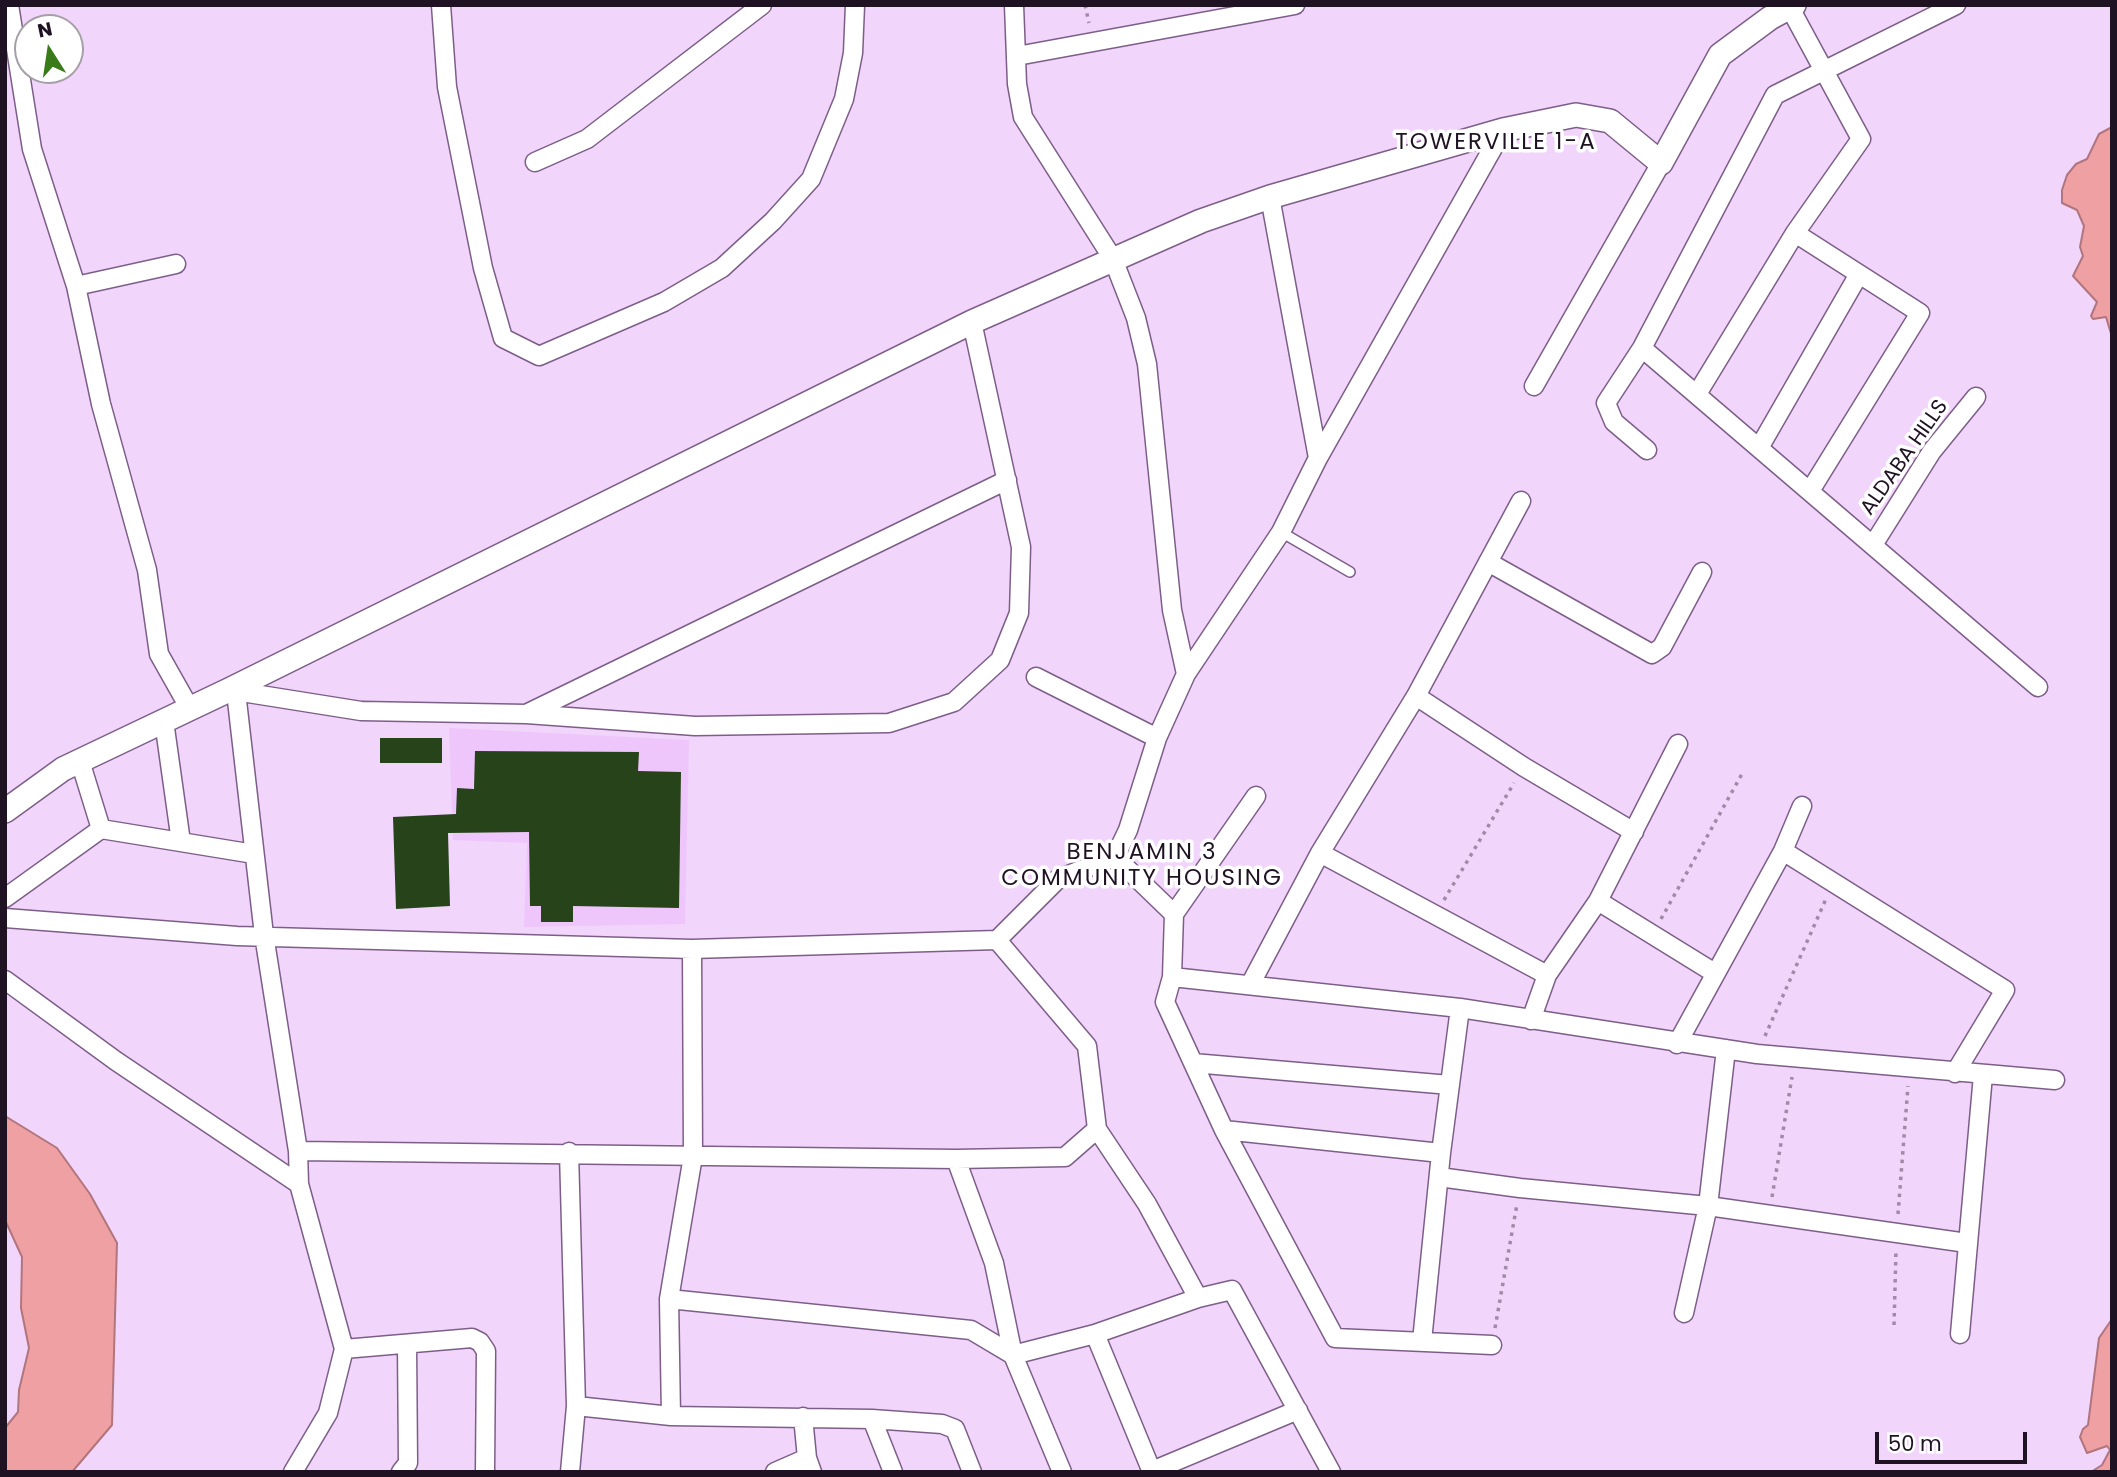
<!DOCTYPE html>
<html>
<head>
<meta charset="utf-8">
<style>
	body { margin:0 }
	#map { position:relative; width:2117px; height:1477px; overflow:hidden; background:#f2d5fb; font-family:Poppins,sans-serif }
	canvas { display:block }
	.frame { position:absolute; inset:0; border:7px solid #1f1223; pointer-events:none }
	.north { position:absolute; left:14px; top:14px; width:70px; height:70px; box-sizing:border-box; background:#fff; border:2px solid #a5a0a7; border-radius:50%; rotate:348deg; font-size:19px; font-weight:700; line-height:28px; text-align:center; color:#1f1223 }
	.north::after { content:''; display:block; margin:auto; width:24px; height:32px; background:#3a7b19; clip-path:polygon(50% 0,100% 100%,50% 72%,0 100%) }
	.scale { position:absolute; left:1875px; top:1432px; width:152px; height:32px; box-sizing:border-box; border:4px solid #1f1223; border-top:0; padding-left:9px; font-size:21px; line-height:24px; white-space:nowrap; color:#1f1223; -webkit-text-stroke:5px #fff; paint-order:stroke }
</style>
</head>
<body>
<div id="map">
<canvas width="2117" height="1477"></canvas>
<div class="frame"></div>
<div class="north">N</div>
<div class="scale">50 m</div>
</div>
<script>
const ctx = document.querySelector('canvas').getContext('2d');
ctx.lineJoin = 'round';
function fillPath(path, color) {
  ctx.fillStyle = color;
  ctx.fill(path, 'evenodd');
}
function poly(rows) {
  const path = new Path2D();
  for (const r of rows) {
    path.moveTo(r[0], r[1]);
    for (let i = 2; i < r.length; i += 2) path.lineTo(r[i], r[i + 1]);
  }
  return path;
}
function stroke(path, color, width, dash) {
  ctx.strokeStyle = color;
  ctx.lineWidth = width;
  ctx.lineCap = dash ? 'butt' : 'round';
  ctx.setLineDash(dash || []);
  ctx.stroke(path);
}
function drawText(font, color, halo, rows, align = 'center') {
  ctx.font = font + ' Poppins,sans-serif';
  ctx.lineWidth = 7;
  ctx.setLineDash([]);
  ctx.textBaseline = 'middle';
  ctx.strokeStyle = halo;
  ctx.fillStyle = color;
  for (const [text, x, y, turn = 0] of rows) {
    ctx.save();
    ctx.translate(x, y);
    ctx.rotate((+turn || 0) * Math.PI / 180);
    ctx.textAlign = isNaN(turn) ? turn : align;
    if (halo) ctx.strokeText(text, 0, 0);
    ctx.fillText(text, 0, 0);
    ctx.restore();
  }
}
const built = poly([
	[449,728,689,740,685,924,524,927,527,843,453,840]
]);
const water = poly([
	[2112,127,2112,337,2106,317,2093,319,2091,316,2097,302,2073,276,2083,256,2080,247,2084,226,2077,210,2062,203,2062,190,2067,175,2076,164,2087,159,2099,134,2112,127],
	[5,1116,57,1148,90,1194,117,1243,112,1425,72,1472,5,1472,5,1428,18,1412,19,1390,29,1348,21,1308,22,1257,5,1220,5,1116],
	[2112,1319,2112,1472,2091,1472,2102,1465,2110,1450,2107,1446,2087,1453,2080,1437,2083,1429,2088,1425,2099,1338,2112,1319]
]);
const building = poly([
	[380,738,442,738,442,763,380,763],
	[475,751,639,752,638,771,681,772,679,908,573,906,573,922,541,922,541,906,530,906,529,832,448,833,450,906,396,909,393,817,456,814,457,788,474,789]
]);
const path = poly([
	[1085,5,1089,23],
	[1444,900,1514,783],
	[1661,919,1742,774],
	[1765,1036,1826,899],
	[1772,1197,1792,1077],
	[1898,1214,1908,1086],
	[1894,1325,1896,1250],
	[1495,1328,1517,1204]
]);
const service = poly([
	[1281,532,1350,572]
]);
const minor = poly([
	[9,5,32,149,76,286,101,404,147,570,159,654,190,709],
	[441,5,447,87,483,268,503,338,539,356,664,302,722,268,773,221,811,179,844,99,853,53,855,5],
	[1014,5,1017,84,1023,117,1113,259,1136,318,1147,364,1172,610,1186,674],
	[1017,56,1295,5],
	[535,162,587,139,762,5],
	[1270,197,1318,458],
	[1795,233,1920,313,1810,491],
	[76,286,176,264],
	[1642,348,2038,687],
	[1534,386,1661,163],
	[1697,394,1795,233,1861,139,1790,8],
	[1759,448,1859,274],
	[1647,450,1614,422,1606,403,1642,348,1775,95,1956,5],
	[1873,545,1932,451,1976,397],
	[1488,562,1652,654,1662,647,1702,572],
	[1036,677,1157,738],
	[229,690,361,711,526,714,695,726,889,723,954,702,1000,660,1019,613,1021,547,972,322],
	[236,692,264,935,298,1151,299,1184,344,1349,328,1413,293,1472],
	[1416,696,1524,767,1634,832],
	[526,714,1007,480],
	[164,721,181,842],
	[80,761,101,829],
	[1783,851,2005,990,1955,1073],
	[1320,853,1547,975],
	[1115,857,1174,914,1256,796],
	[5,898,101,829,254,854],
	[1598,901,1713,972],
	[1174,914,1172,977,1460,1008,1757,1054,2055,1080],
	[5,918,237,936,692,949,997,940,1058,879,1115,857,1128,830,1157,738,1186,674,1281,532,1318,458,1503,130],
	[1172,977,1165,1002,1224,1130,1335,1338,1492,1345],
	[5,980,116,1061,299,1184],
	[1250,985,1320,853,1416,696,1521,501],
	[1531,1020,1547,975,1598,901,1678,744],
	[1677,1044,1783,851,1802,806],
	[1193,1063,1450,1085],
	[1097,1129,1147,1204,1198,1298],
	[1224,1130,1441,1153],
	[298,1151,956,1159,1065,1157,1097,1129,1087,1046,997,940],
	[569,1152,576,1406,570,1472],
	[956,1159,994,1263,1013,1355,1062,1472],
	[1439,1177,1520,1188,1708,1206,1967,1243],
	[669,1299,971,1330,1013,1355,1095,1334,1198,1298,1232,1290,1331,1472],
	[1684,1313,1708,1206,1726,1049],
	[1095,1334,1152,1472],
	[1960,1334,1983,1075],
	[1422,1341,1441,1153,1460,1008],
	[344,1349,472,1338,480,1342,486,1351,485,1472],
	[576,1406,671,1416,872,1419,942,1424,955,1429,972,1472],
	[671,1416,669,1299,693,1156,692,949],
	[803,1417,807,1458,812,1472],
	[872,1419,893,1472],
	[1152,1471,1298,1410],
	[401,1472,408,1463,407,1344],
	[775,1472,807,1458]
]);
const tertiary = poly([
	[5,811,63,769,229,690,972,322,1201,221,1270,197,1503,130,1576,115,1610,121,1661,163,1720,55,1770,18,1794,5]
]);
const streetNames = [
	["ALDABA HILLS",1905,458,-55]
];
const neighbourhoodNames = [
	["TOWERVILLE 1-A",1496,143],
	["BENJAMIN 3",1142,853],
	["COMMUNITY HOUSING",1142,879]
];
fillPath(built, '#eec6fc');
fillPath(water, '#efa0a3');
stroke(water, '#b1757d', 2);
fillPath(building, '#26431a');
stroke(service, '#7d5e88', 12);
stroke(minor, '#7d5e88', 21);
stroke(tertiary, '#7d5e88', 26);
stroke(path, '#a18aa8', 3.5, [3.5, 5]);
stroke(service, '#fff', 9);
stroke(minor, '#fff', 18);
stroke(tertiary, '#fff', 23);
drawText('21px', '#1f1223', '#fff', streetNames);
ctx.letterSpacing = '2px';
drawText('23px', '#1f1223', '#fff', neighbourhoodNames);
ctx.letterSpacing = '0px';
</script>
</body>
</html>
